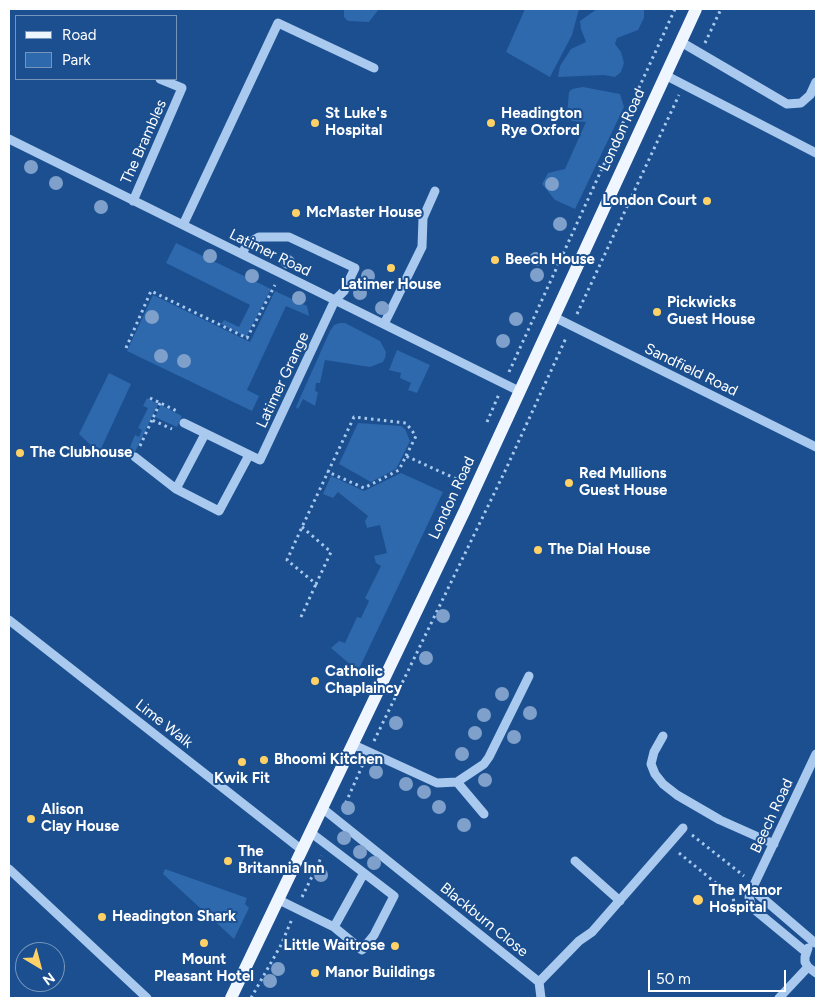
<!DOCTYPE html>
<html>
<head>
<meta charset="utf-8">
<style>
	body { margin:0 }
	#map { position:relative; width:825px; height:1007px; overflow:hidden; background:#1b4f8f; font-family:Figtree,sans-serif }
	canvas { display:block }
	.frame { position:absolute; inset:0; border:10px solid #fff; pointer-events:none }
	.legend { position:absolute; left:15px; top:15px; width:162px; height:65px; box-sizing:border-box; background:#1b4f8f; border:1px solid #7695bc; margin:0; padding:6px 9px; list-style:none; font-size:15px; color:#fff }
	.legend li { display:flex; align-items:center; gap:10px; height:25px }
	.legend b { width:25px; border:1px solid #7695bc }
	.north { position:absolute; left:15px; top:942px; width:50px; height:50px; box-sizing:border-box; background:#1b4f8f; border:1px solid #7695bc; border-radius:50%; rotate:143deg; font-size:14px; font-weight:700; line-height:20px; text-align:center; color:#fff }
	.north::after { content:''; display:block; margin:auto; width:18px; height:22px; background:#ffd166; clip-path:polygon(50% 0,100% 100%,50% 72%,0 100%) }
	.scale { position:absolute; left:648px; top:970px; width:138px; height:22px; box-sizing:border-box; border:2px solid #fff; border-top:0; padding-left:6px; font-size:15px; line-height:18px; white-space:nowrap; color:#fff; -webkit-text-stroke:4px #1b4f8f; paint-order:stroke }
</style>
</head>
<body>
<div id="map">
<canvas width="825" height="1007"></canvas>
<div class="frame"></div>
<ul class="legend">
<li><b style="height:6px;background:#f0f6ff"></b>Road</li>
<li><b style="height:14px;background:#2e69ad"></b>Park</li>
</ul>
<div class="north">N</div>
<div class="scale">50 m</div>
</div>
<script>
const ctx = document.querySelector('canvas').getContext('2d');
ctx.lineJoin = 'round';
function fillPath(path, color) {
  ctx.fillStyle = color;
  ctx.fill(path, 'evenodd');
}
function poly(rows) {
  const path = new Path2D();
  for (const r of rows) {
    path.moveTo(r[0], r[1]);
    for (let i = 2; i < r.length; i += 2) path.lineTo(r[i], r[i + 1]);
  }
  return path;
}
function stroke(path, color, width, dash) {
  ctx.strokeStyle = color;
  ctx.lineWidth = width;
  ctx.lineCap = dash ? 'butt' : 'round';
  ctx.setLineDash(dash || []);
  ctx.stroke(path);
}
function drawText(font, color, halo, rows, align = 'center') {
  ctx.font = font + ' Figtree,sans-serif';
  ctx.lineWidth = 4;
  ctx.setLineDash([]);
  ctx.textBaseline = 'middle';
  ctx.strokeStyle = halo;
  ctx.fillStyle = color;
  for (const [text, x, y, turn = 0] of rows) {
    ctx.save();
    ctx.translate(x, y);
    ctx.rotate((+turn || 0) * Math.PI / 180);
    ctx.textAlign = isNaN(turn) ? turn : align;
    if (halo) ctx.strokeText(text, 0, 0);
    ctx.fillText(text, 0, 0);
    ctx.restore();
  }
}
const green = poly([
	[344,9,379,9,369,22,348,21,344,17],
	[525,9,579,9,572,35,550,77,506,52],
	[597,9,644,9,644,18,638,30,617,38,615,44,621,52,624,63,621,72,615,77,604,75,558,77,560,66,571,49,586,42,581,29,580,21],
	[583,87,620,94,624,107,575,209,555,200,542,184,548,173,565,169,586,122,572,121,567,115,569,92,572,89],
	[176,243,271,289,246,337,221,324,224,320,239,327,250,305,166,263],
	[275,291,307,306,309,316,286,306,247,390,259,396,252,411,127,351,153,295,250,342],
	[340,323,345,323,380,341,386,352,385,358,383,362,370,367,325,360,320,383,316,383,315,391,318,392,315,406,303,399,298,409,296,407,330,331,334,325],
	[397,350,430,365,417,393,408,390,411,383,400,378,401,373,389,370],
	[109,373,131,384,99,453,79,434],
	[147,398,158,404,134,454,128,452,135,435,139,437,142,430,138,428,148,408,143,406],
	[161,405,182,416,177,427,155,417],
	[358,423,401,426,405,429,410,441,396,469,371,482,339,464],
	[401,473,443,492,358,671,331,648,339,641,345,643,357,617,361,618,369,601,365,598,381,566,376,563,374,556,387,553,380,525,367,528,365,521,368,516,338,492,333,498,323,494,331,476,364,491],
	[165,869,247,898,245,904,249,908,234,939,163,874]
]);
const path = poly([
	[705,43,721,9],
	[577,314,679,95],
	[126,348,151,291,247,338,275,285],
	[509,372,675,9],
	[150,398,179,412],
	[160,403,152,420,172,429],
	[487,422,499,394],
	[140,446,152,420],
	[406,456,416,436,406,423,354,417,328,472,364,488,399,470,406,456,463,482],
	[462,477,469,460],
	[302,527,331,552,316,584,287,560,302,527,328,472],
	[301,617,316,584],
	[374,741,506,469,566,338],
	[343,809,364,762],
	[692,835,744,876],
	[679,853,733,897,734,903,737,906],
	[302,897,322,856],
	[251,998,281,945,292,919]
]);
const minor = poly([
	[681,42,787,104,801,103,810,95,816,82],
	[665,75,816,153],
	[9,139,519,391],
	[133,201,182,88,160,79],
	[183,225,278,23,374,68],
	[554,317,816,447],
	[384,324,422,247,423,218,435,191],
	[184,423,260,460,335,300,344,291,355,268,289,237,259,237,247,244,242,254],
	[205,434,176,489,219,511,249,455],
	[135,457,176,489],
	[9,620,302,850],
	[663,736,654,752,651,764,655,774,663,784,677,795,720,820,774,844],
	[354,745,437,783,457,782],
	[322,808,539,982],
	[484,814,457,782,484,764,489,757,529,676],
	[575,861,620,901],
	[9,869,147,998],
	[752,889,816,754],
	[279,900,334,927,364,873,310,832],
	[334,927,362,950,374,935,394,896,364,873],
	[808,948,805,957,805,962,808,967,816,973],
	[806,952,755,910,751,904,749,897,752,889,815,943],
	[539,982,579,941,592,932,683,828],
	[539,982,541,998],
	[779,998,808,967]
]);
const major = poly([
	[231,998,465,510,696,9]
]);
const trees = [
	[31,167],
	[56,183],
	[552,184],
	[101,207],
	[560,224],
	[210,256],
	[536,259],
	[288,262],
	[537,275],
	[252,276],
	[368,276],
	[360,293],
	[299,298],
	[382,308],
	[152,317],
	[516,319],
	[503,341],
	[161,356],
	[184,361],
	[443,616],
	[426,658],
	[502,694],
	[530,713],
	[484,715],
	[396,723],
	[475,733],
	[514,737],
	[462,754],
	[376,772],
	[485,780],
	[406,784],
	[424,792],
	[439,807],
	[348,808],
	[464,825],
	[344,838],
	[360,852],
	[374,863],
	[321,875],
	[278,969],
	[270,981]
];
const markers = [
	[315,123,5,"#ffd166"],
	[491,123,5,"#ffd166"],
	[707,201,5,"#ffd166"],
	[296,213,5,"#ffd166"],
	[495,260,5,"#ffd166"],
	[391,268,5,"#ffd166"],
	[657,312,5,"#ffd166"],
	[20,453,5,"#ffd166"],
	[569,483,5,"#ffd166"],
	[538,550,5,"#ffd166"],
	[315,681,5,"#ffd166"],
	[264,760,5,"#ffd166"],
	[242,762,5,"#ffd166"],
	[31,819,5,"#ffd166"],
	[228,861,5,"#ffd166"],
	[698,900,6,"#ffd166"],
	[102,917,5,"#ffd166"],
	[204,943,5,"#ffd166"],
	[395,946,5,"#ffd166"],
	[315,973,5,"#ffd166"]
];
const poiNames = [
	["St Luke's",325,114],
	["Hospital",325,131],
	["Headington",501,114],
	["Rye Oxford",501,131],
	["London Court",697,201,"right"],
	["McMaster House",306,213],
	["Beech House",505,260],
	["Latimer House",391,285,"center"],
	["Pickwicks",667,303],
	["Guest House",667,320],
	["The Clubhouse",30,453],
	["Red Mullions",579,474],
	["Guest House",579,491],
	["The Dial House",548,550],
	["Catholic",325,672],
	["Chaplaincy",325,689],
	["Bhoomi Kitchen",274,760],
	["Kwik Fit",242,779,"center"],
	["Alison",41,810],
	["Clay House",41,827],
	["The",238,852],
	["Britannia Inn",238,869],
	["The Manor",709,891],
	["Hospital",709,908],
	["Headington Shark",112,917],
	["Little Waitrose",385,946,"right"],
	["Mount",204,960,"center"],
	["Pleasant Hotel",204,977,"center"],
	["Manor Buildings",325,973]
];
const streetNames = [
	["London Road",622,130,-65],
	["The Brambles",144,142,-66],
	["Latimer Road",270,253,26],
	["Sandfield Road",691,370,26],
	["Latimer Grange",283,380,-65],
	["London Road",452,498,-65],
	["Lime Walk",164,724,38],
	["Beech Road",772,816,-65],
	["Blackburn Close",484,920,39]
];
fillPath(green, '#2e69ad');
stroke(path, '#a9c9ee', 3, [2.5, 4]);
stroke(minor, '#a9c9ee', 9);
stroke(major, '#f0f6ff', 12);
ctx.fillStyle = '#7ea0ca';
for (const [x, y] of trees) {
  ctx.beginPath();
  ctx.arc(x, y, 7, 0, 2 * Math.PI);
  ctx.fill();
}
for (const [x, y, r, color] of markers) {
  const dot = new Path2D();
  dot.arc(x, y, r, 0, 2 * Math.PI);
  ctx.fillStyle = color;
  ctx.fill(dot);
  stroke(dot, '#1b4f8f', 2);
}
drawText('bold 15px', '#fff', '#1b4f8f', poiNames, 'left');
drawText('15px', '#fff', '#1b4f8f', streetNames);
</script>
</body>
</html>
